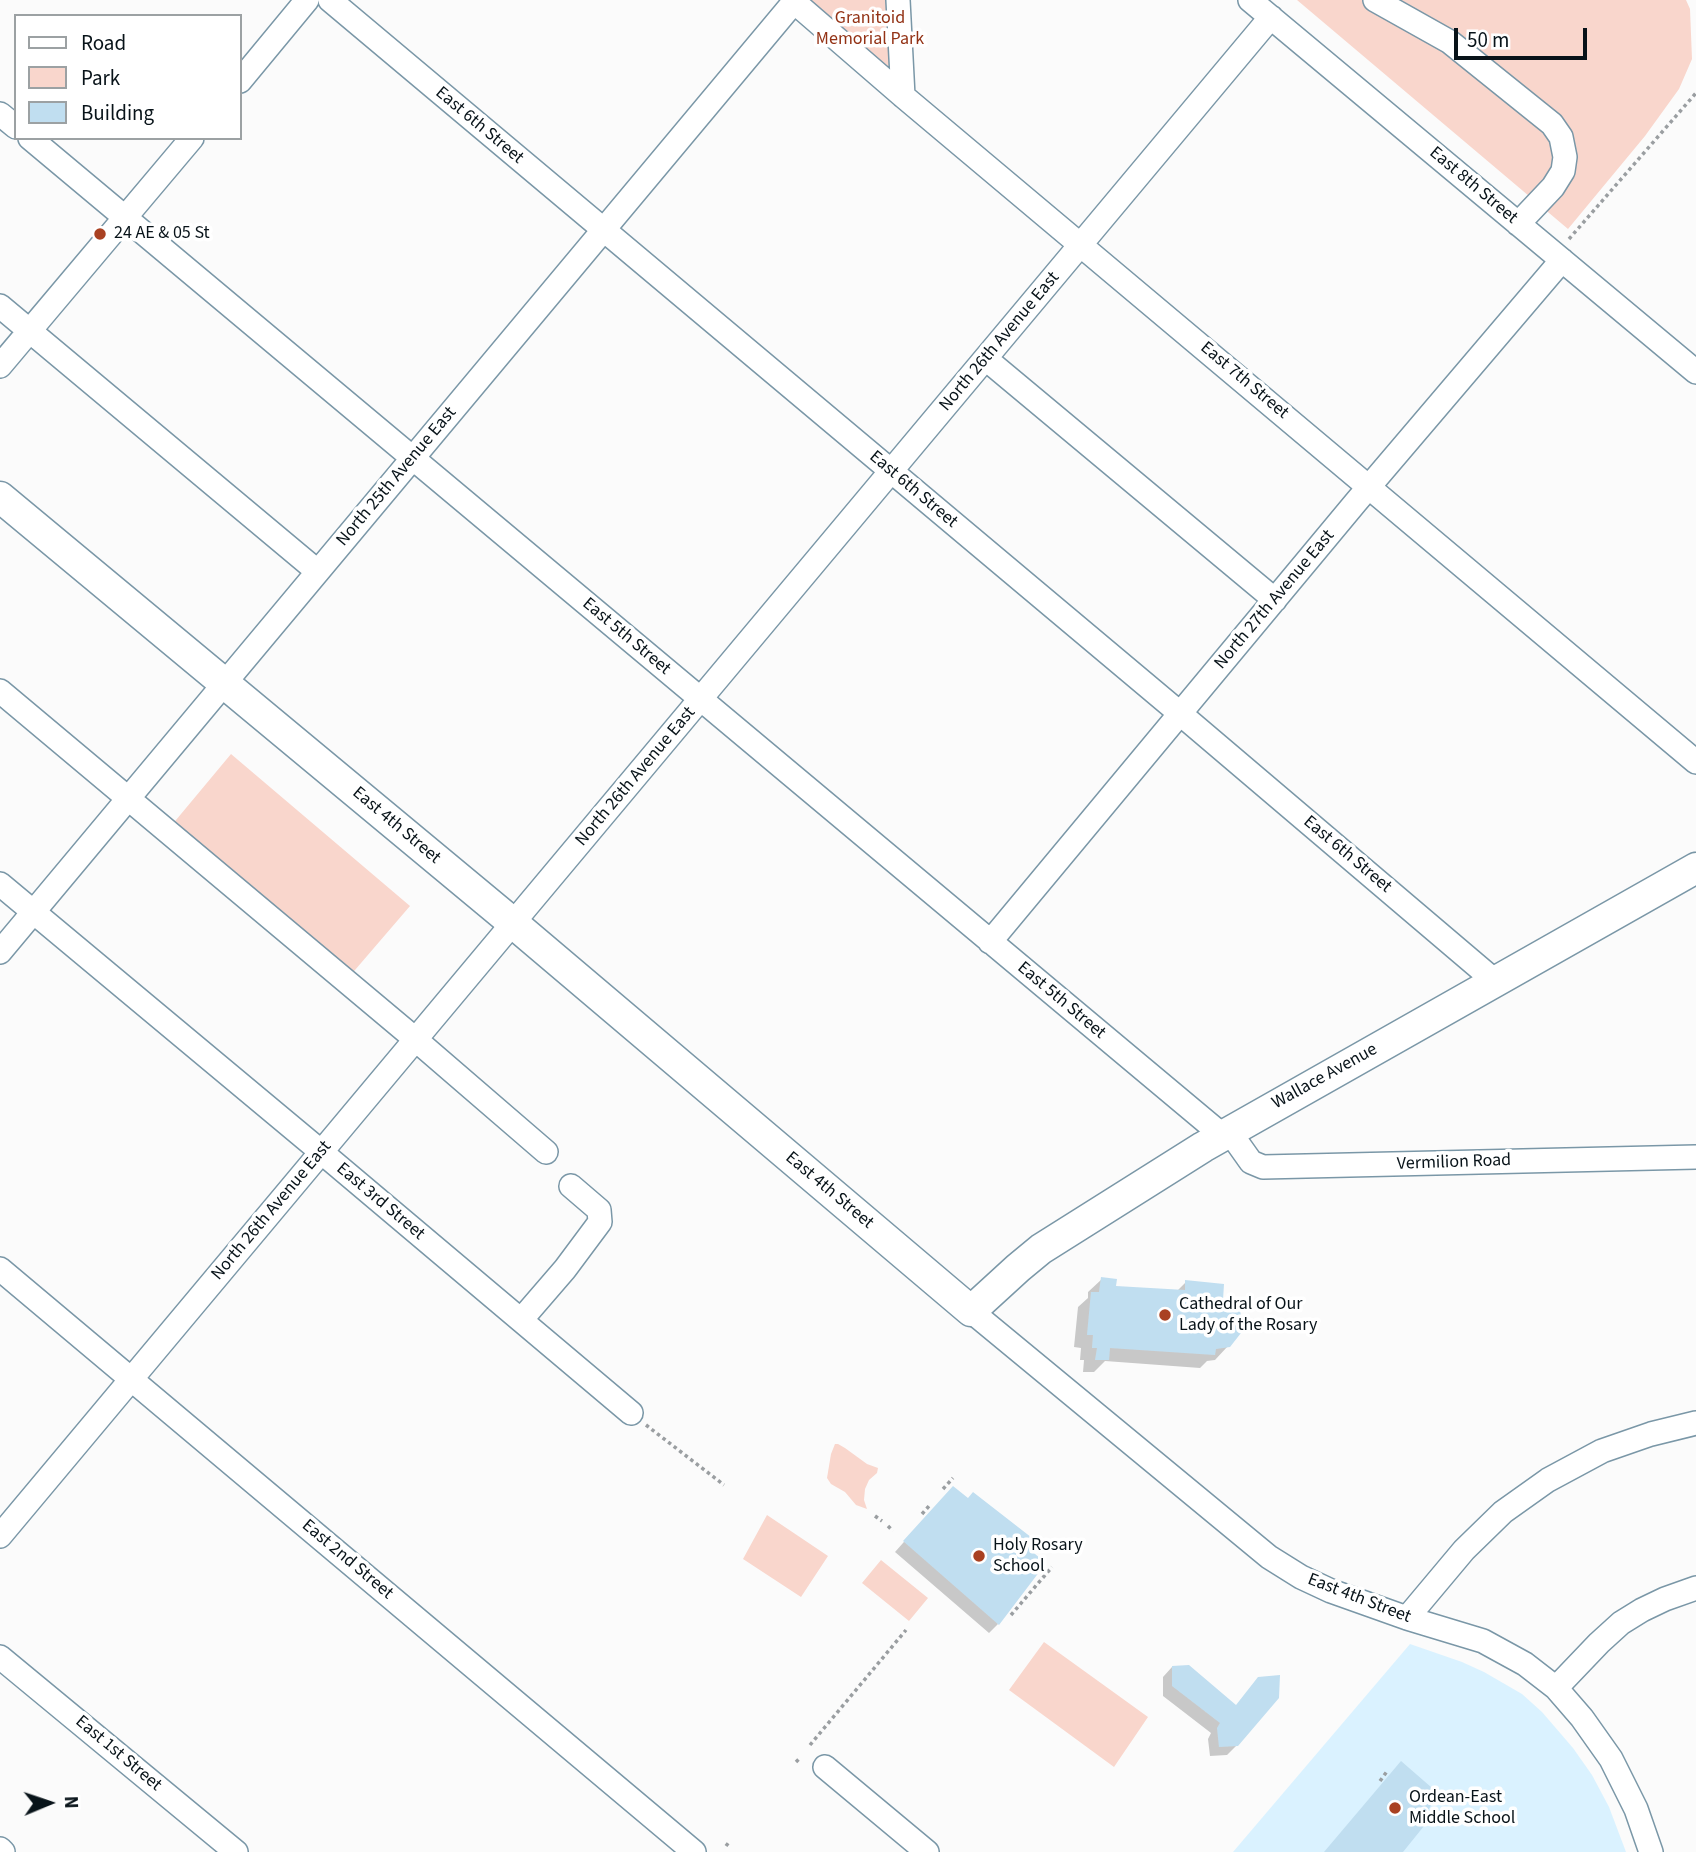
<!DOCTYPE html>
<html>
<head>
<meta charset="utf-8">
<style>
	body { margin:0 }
	#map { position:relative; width:1696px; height:1852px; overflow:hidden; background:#fbfbfb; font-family:"Source Sans 3",sans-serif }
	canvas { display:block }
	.legend { position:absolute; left:14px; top:14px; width:228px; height:126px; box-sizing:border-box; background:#fff; border:2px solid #9ca1a3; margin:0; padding:9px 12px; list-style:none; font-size:21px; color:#081319 }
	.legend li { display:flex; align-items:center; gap:14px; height:35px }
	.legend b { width:35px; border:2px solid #9ca1a3 }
	.north { position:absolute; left:14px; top:1768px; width:70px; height:70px; -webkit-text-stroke:5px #fff; paint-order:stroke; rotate:88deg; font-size:19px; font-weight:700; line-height:28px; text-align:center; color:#081319 }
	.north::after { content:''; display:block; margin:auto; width:24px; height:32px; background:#081319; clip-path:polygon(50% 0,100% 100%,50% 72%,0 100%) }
	.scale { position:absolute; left:1454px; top:28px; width:133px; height:32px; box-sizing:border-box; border:4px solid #081319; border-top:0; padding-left:9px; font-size:21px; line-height:24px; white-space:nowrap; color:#081319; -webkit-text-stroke:5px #fff; paint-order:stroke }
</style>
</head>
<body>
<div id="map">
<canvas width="1696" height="1852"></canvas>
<ul class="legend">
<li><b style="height:9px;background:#fff"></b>Road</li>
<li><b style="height:19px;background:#f9d6cc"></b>Park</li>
<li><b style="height:19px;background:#c0def0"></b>Building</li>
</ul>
<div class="north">N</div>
<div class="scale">50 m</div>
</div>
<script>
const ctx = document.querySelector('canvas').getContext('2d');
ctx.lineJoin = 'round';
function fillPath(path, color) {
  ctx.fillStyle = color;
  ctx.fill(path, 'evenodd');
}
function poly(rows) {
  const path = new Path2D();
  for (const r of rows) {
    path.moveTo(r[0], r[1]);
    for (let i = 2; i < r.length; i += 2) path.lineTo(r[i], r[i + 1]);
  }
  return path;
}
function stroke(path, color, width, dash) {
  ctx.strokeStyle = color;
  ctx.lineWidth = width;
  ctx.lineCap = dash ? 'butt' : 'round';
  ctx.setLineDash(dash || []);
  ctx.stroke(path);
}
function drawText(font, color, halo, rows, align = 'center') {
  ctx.font = font + ' "Source Sans 3",sans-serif';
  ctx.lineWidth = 7;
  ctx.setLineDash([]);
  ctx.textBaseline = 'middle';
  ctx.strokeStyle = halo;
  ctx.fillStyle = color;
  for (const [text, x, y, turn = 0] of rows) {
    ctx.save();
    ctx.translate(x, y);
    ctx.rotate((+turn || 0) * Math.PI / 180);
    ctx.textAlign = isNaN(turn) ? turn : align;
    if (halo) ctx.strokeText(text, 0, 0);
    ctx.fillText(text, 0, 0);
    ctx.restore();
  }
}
const built = poly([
	[1410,1644,1462,1662,1484,1672,1522,1694,1542,1712,1573,1748,1592,1775,1609,1807,1626,1852,1233,1852]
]);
const green = poly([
	[792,0,898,0,903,96],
	[1297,0,1686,0,1690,9,1692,59,1679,89,1645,136,1568,229],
	[231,754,410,906,349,977,171,826],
	[835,1444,838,1444,845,1448,867,1464,878,1468,877,1473,869,1480,865,1489,864,1500,867,1509,856,1505,845,1492,831,1484,827,1478,831,1454],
	[767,1515,828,1556,801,1597,743,1559],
	[881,1560,928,1598,909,1621,862,1583],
	[1044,1642,1148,1717,1114,1767,1009,1690]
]);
const shadow = poly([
	[1102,1279,1114,1288,1177,1291,1186,1282,1222,1302,1228,1346,1215,1360,1207,1361,1200,1368,1105,1361,1094,1372,1083,1372,1084,1360,1080,1360,1081,1348,1074,1347,1078,1307,1088,1298,1088,1292],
	[943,1498,998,1624,989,1633,895,1552],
	[1172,1667,1235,1707,1259,1679,1237,1745,1227,1755,1210,1756,1208,1739,1211,1733,1163,1696,1163,1677]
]);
const building = poly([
	[1101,1277,1117,1279,1116,1286,1185,1290,1185,1280,1224,1284,1223,1300,1234,1300,1239,1305,1243,1326,1241,1333,1230,1347,1216,1349,1215,1355,1110,1348,1109,1360,1095,1360,1097,1348,1092,1348,1093,1335,1087,1335,1091,1292,1099,1292],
	[953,1486,968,1498,973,1492,1036,1541,1029,1549,1046,1563,999,1625,903,1541],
	[1189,1665,1236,1705,1258,1677,1280,1675,1279,1698,1238,1746,1219,1747,1217,1728,1220,1723,1172,1686,1172,1666],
	[1401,1761,1439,1794,1419,1823,1424,1826,1403,1852,1324,1852]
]);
const path = poly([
	[1569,239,1696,93],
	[646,1425,724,1485],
	[943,1489,953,1478],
	[922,1514,929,1506],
	[875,1516,882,1521],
	[888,1526,893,1531],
	[1011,1615,1052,1567],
	[810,1745,906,1630],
	[796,1762,799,1759],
	[1380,1781,1388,1770],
	[726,1846,729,1842]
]);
const minor = poly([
	[330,0,1170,705,1496,982],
	[792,0,903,96,1696,762],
	[898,0,903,96],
	[1250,0,1696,372],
	[1375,0,1450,42,1552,124,1561,137,1565,157,1563,171,1553,187,1518,224],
	[240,81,307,0],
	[0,114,16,127],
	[30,138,1222,1135],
	[0,306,317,571],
	[986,359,1275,600],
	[0,366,192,138],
	[0,691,408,1033,546,1152],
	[0,884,313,1145,631,1413],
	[990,942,1356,502,1562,260],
	[0,952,794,2],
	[1229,1131,1251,1162,1263,1167,1696,1157],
	[0,1269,694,1852],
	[971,1311,1269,1557,1301,1577,1331,1591,1407,1618,1483,1641,1525,1664,1556,1688,1582,1718,1611,1759,1636,1809,1651,1852],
	[521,1320,565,1269,600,1222,599,1210,571,1186],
	[0,1536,1271,17],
	[1407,1618,1464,1550,1503,1512,1548,1480,1602,1451,1651,1434,1696,1423],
	[0,1657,236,1852],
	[1556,1688,1599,1643,1621,1623,1642,1610,1665,1599,1696,1588],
	[825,1767,927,1852],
	[0,1849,3,1852]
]);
const major = poly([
	[0,497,513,923,971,1311,1018,1268,1041,1249,1203,1147,1696,868]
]);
const markers = [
	[100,234,7,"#a94122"],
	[1165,1315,7,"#a94122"],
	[979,1556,7,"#a94122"],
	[1395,1808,7,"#a94122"]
];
const parkNames = [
	["Granitoid",870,19],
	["Memorial Park",870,40]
];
const streetNames = [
	["East 6th Street",479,126,40],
	["East 8th Street",1473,186,40],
	["North 26th Avenue East",1000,342,-50],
	["East 7th Street",1244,381,40],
	["North 25th Avenue East",397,477,-50],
	["East 6th Street",913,490,40],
	["North 27th Avenue East",1275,600,-50],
	["East 5th Street",626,637,40],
	["North 26th Avenue East",636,777,-50],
	["East 4th Street",396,826,40],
	["East 6th Street",1347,855,40],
	["East 5th Street",1061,1001,40],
	["Wallace Avenue",1325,1077,-29],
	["Vermilion Road",1454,1163,-2],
	["East 4th Street",829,1191,40],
	["East 3rd Street",380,1202,40],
	["North 26th Avenue East",272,1211,-50],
	["East 2nd Street",347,1560,40],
	["East 4th Street",1359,1599,21],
	["East 1st Street",118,1754,40]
];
const poiNames = [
	["24 AE & 05 St",114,234],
	["Cathedral of Our",1179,1305],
	["Lady of the Rosary",1179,1326],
	["Holy Rosary",993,1546],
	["School",993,1567],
	["Ordean-East",1409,1798],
	["Middle School",1409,1819]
];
fillPath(built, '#daf2ff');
fillPath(green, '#f9d6cc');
fillPath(shadow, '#0003');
fillPath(building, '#c0def0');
stroke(minor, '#7a97a7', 26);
stroke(major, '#7a97a7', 33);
stroke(path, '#9a9ea1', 3.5, [3.5, 3.5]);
stroke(minor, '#fff', 23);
stroke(major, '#fff', 30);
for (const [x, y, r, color] of markers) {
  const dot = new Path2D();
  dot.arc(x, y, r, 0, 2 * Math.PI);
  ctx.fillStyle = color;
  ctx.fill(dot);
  stroke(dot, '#fff', 2.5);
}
drawText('18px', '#933215', '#fff', parkNames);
drawText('18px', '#081319', '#fff', streetNames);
drawText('18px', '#081319', '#fff', poiNames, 'left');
</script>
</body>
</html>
